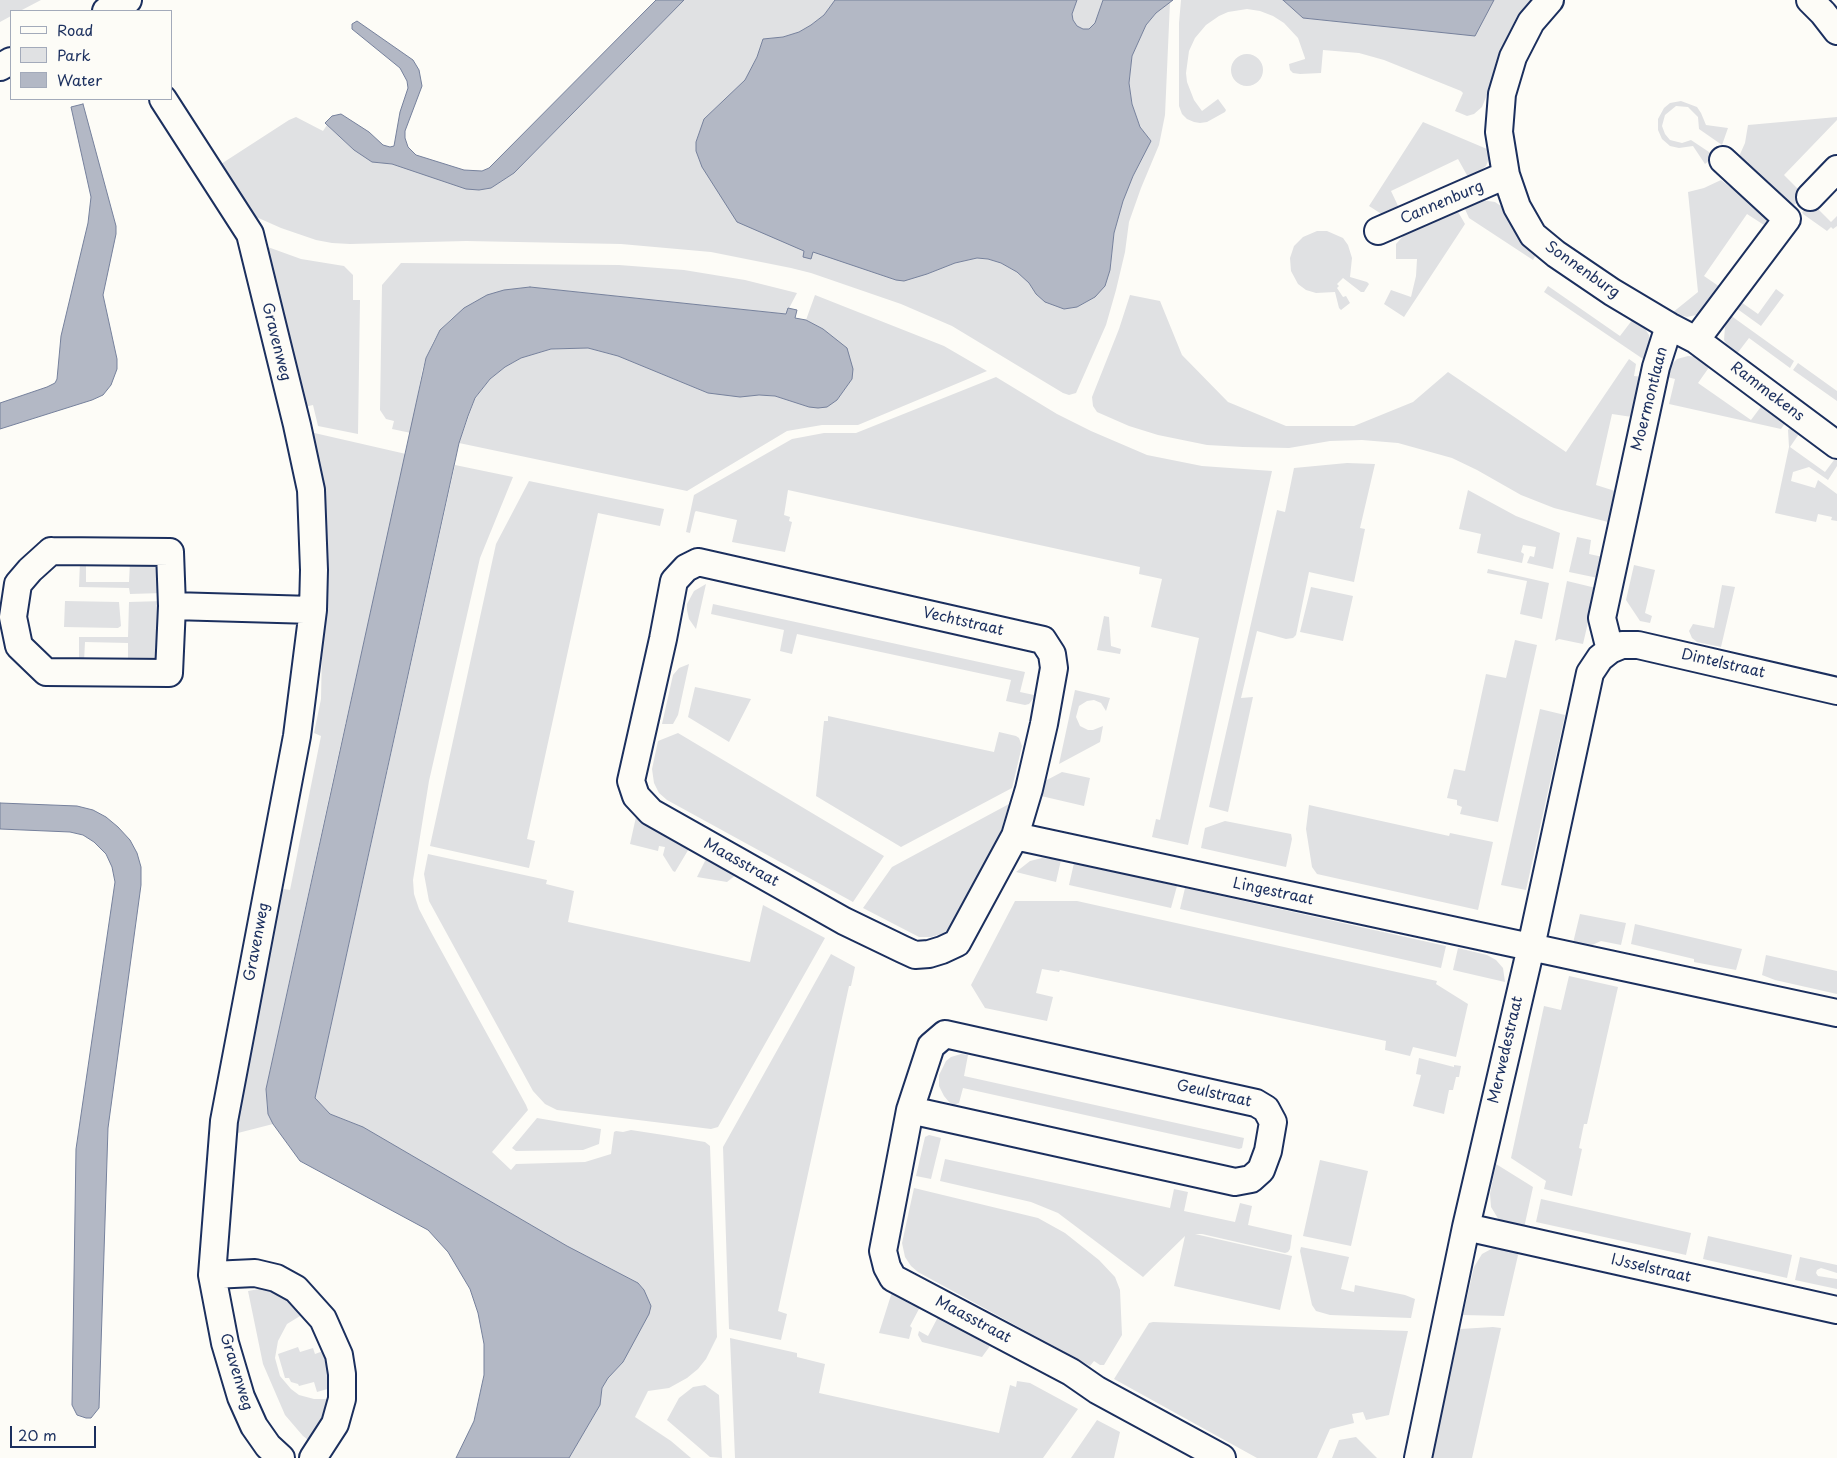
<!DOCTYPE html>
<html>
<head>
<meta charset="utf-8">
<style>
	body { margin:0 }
	#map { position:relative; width:1837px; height:1458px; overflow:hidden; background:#fdfcf7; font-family:"Playpen Sans",sans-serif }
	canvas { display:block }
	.legend { position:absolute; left:10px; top:10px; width:162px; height:90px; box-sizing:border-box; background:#fdfcf7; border:1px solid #a3aaba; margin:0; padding:6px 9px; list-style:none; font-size:15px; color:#1b2f5e }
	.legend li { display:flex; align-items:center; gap:10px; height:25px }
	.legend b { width:25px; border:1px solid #a3aaba }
	.scale { position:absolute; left:10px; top:1426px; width:86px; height:22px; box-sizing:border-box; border:2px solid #1b2f5e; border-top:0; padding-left:6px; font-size:15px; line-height:18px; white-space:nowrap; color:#1b2f5e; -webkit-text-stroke:4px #fdfcf7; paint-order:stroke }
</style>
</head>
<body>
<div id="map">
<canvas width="1837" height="1458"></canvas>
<ul class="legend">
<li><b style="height:6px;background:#fdfcf7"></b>Road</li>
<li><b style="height:14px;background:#e0e1e3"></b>Park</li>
<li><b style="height:14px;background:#b3b8c5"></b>Water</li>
</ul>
<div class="scale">20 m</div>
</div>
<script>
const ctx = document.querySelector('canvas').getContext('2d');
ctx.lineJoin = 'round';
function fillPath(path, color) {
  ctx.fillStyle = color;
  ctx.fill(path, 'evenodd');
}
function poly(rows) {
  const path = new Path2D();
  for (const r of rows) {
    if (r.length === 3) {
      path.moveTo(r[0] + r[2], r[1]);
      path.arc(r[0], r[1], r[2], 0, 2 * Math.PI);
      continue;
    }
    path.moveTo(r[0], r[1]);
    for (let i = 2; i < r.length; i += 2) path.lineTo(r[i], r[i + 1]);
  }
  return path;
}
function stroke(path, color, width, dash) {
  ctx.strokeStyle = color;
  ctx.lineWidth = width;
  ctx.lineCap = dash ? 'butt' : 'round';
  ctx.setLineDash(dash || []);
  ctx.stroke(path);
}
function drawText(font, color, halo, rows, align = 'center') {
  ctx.font = font + ' "Playpen Sans",sans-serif';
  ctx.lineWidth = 5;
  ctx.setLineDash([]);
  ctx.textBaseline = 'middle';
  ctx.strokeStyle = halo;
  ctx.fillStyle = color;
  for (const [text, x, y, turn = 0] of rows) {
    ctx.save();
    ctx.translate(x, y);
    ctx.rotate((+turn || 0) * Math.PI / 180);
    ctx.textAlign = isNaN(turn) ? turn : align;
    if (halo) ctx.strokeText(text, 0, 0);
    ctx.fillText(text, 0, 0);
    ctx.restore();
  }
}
const green = poly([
	[0,0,41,0,20,11,11,11,11,16,0,22],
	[684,0,835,0,824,15,811,25,799,32,783,37,763,39,757,57,745,80,704,119,696,142,804,251,803,256,813,251,896,280,927,274,955,263,977,258,988,259,1001,263,1017,272,1030,283,1036,294,1064,309,1077,307,1095,297,1110,270,1114,233,1123,201,1133,176,1151,141,1140,127,1132,104,1129,83,1132,56,1146,25,1156,13,1170,2,1165,115,1159,145,1141,188,1129,222,1125,252,1116,290,1106,325,1076,393,1069,395,1063,393,952,326,901,304,811,273,791,268,711,252,621,244,466,241,350,244,332,243,316,240,281,228,254,216,221,164,289,120,296,117,323,131,327,125,354,150,372,161,392,164,479,190,491,188,514,173],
	[1077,0,1103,0,1095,23,1089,29,1083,29,1077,26,1073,20,1072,14],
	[1181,0,1283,0,1303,18,1383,26,1490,6,1494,0,1536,0,1509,40,1482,107,1474,114,1467,116,1455,111,1463,93,1461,91,1384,60,1359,53,1323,50,1321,73,1300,74,1293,73,1290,70,1289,64,1305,59,1305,58,1298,38,1284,23,1273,16,1260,11,1247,9,1228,12,1219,16,1206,25,1195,38,1189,51,1186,73,1187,82,1194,100,1202,111,1218,99,1226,110,1225,112,1207,122,1200,123,1194,122,1187,119,1182,114,1179,106,1179,23],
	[1247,70,16],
	[1681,101,1697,107,1701,113,1706,125,1728,128,1722,145,1699,129,1698,117,1688,107,1676,106,1665,115,1662,126,1665,134,1670,140,1682,143,1691,140,1715,156,1705,164,1693,146,1679,148,1670,146,1662,139,1658,130,1658,119,1664,108,1670,103],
	[1837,117,1837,120,1784,175,1799,190,1801,199,1794,205,1738,165,1737,161,1745,143,1748,125],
	[1423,122,1487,149,1489,150,1490,156,1486,166,1477,173,1468,177,1458,159,1391,191,1400,210,1383,215,1369,206],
	[1721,180,1763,212,1766,216,1767,224,1764,225,1747,214,1704,276,1720,287,1701,314,1687,317,1672,313,1698,292,1688,192,1704,188],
	[1482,200,1495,202,1501,206,1537,253,1533,260,1469,218,1464,207],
	[1808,206,1816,207,1831,222,1837,216,1837,226,1833,229,1831,227,1827,231,1803,214,1802,212],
	[1457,210,1465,224,1404,317,1384,304,1391,290,1411,297,1416,276,1417,259,1396,259,1396,244,1404,235],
	[1317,231,1327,231,1343,238,1348,245,1352,258,1350,277,1367,282,1369,284,1364,292,1361,292,1343,278,1337,284,1339,286,1337,288,1343,297,1346,296,1350,303,1341,310,1339,308,1335,292,1316,293,1306,290,1298,284,1291,271,1290,258,1294,246,1303,237],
	[265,246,301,259,344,266,353,275,353,300,360,300,358,434,318,426,313,405,304,407],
	[401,263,619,265,684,270,745,280,797,293,786,314,530,287,514,289,474,302,451,319,440,330,433,342,426,358,422,371,411,433,392,429,394,421,386,419,380,410,382,285],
	[1548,286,1620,336,1633,319,1642,324,1649,335,1650,341,1646,361,1544,292],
	[1776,289,1784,295,1761,326,1736,308,1741,302,1758,314],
	[815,295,944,346,987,371,858,425,822,425,787,431,687,491,459,443,475,399,490,379,505,367,521,358,551,349,588,348,618,356,708,393,775,396,809,407,837,400,852,379,823,329,806,320],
	[1130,295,1160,301,1182,355,1228,402,1286,426,1354,426,1413,402,1448,372,1566,452,1629,359,1636,364,1634,376,1643,377,1632,417,1612,414,1596,485,1615,491,1608,522,1554,508,1521,495,1477,470,1452,458,1398,443,1362,440,1330,441,1289,448,1243,447,1207,445,1158,435,1129,426,1097,412,1093,406,1092,397,1119,329],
	[1730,315,1794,361,1790,368,1749,338,1736,355,1728,347,1724,340,1725,327],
	[1688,356,1699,357,1710,366,1698,383,1751,420,1763,404,1788,419,1781,429,1669,404,1675,379,1667,377,1670,366,1677,359],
	[1798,363,1837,391,1837,401,1793,370],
	[996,377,1057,414,1091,431,1147,455,1202,466,1272,471,1188,845,1152,837,1156,819,1160,820,1199,638,1151,627,1162,579,1139,574,1140,567,788,490,784,515,790,517,789,521,792,522,785,552,732,542,737,520,696,511,695,512,690,533,686,532,694,495,792,439,824,433,856,433],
	[1794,423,1801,431,1790,447,1825,472,1837,456,1837,466,1828,480,1809,467,1793,472,1791,481,1815,488,1818,480,1837,494,1837,521,1831,520,1832,517,1818,514,1816,522,1775,513,1789,447,1788,430],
	[310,432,406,454,335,770,266,1089,268,1114,273,1124,234,1134,236,1113,282,890,284,889,290,890,321,736,314,733,321,699,325,501],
	[1347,463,1375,464,1360,528,1365,529,1354,582,1309,572,1296,635,1293,638,1286,639,1257,631,1241,698,1253,697,1228,812,1209,807,1277,510,1285,512,1294,468],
	[455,465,513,477,480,558,429,781,413,880,414,894,419,909,431,932,526,1105,528,1110,492,1152,511,1170,516,1164,585,1162,611,1154,614,1132,616,1131,623,1132,631,1130,670,1136,705,1142,710,1146,717,1337,706,1359,698,1369,687,1378,669,1388,648,1391,635,1417,671,1441,691,1458,569,1458,600,1405,602,1388,608,1378,623,1362,651,1306,644,1290,638,1283,567,1246,363,1127,330,1114,315,1098],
	[529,481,664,509,660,526,598,513,527,839,535,841,529,868,430,846,496,544],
	[1468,490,1516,516,1560,533,1553,569,1527,563,1530,556,1534,557,1536,547,1523,545,1521,552,1524,554,1522,563,1477,553,1481,534,1459,529],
	[1577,537,1591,540,1589,554,1603,557,1598,578,1569,572],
	[80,561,86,562,86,582,129,582,130,562,159,562,163,593,130,594,129,588,79,587],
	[1634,565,1655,570,1645,613,1652,616,1650,623,1640,621,1626,600],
	[1488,569,1549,583,1542,619,1520,614,1527,581,1487,573],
	[1567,581,1596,588,1583,644,1559,639,1555,641],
	[706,584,696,629,689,619,687,610,687,604,694,591],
	[1722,585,1735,587,1721,647,1697,642,1692,638,1689,631,1693,624,1714,628],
	[1311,587,1353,596,1343,641,1300,632],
	[65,601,119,602,121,626,118,628,64,627],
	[163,601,160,660,128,662,128,643,85,642,84,662,79,664,79,637,128,637,129,602],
	[713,604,1025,672,1020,692,1034,695,1033,699,1029,704,1025,705,1006,701,1011,680,797,634,792,654,780,651,784,630,711,614],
	[1104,616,1109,617,1111,646,1121,649,1120,654,1097,650],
	[1515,640,1537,645,1498,822,1460,814,1462,807,1457,805,1457,800,1447,798,1454,769,1465,771,1486,674,1506,678],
	[689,664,678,715,673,724,662,724,673,675,679,668],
	[695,687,751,699,729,742,688,717],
	[1075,690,1110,698,1106,711,1101,703,1094,700,1087,701,1079,706,1076,717,1080,726,1088,730,1093,730,1103,726,1100,742,1059,764],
	[1540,709,1565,715,1526,890,1501,885],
	[828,716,994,752,999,732,1016,736,1019,738,1022,746,1012,788,901,847,816,796,824,721,828,721],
	[678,733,884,856,853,902,667,800,659,793,654,783,652,769,658,741],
	[1062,772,1090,778,1084,806,1041,796,1045,781],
	[1009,804,999,837,954,923,944,933,931,937,919,937,863,908,892,867],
	[1309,805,1449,836,1450,833,1493,842,1478,910,1317,874,1312,867,1306,829],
	[636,817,690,847,675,872,673,871,663,855,665,847,659,846,658,851,630,844],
	[1225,821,1291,834,1292,839,1286,867,1201,848,1205,828],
	[428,854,547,880,546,884,574,891,568,922,750,962,763,905,825,938,718,1127,711,1129,557,1110,545,1104,533,1091,429,901,424,874],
	[707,857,737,874,727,882,697,877],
	[1042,858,1061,860,1056,882,1016,872,1030,861],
	[1074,863,1177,886,1171,908,1069,885],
	[1185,888,1446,946,1441,968,1180,909],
	[1015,901,1077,901,1437,981,1436,984,1468,1004,1456,1057,1413,1047,1410,1056,1385,1050,1386,1041,1060,970,1059,972,1042,969,1036,993,1053,997,1047,1021,985,1008,971,985],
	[1580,914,1626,923,1621,945,1601,941,1590,946,1573,943],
	[1635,924,1742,949,1736,970,1694,962,1694,959,1631,944],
	[1458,948,1487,955,1496,960,1503,968,1505,982,1453,970],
	[831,954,855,967,851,986,849,986,778,1311,787,1314,781,1340,729,1329,723,1147],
	[1766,955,1837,971,1837,994,1775,980,1762,975],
	[1569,976,1618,987,1587,1124,1584,1124,1579,1148,1582,1149,1572,1196,1544,1189,1546,1181,1511,1158,1544,1006,1561,1010],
	[961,1054,968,1055,964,1076,1244,1138,1242,1148,1239,1149,963,1088,959,1103,954,1105,949,1102,944,1096,939,1086,939,1075,946,1061,951,1057],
	[1419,1058,1454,1067,1454,1065,1461,1066,1459,1077,1456,1077,1453,1090,1449,1090,1444,1114,1413,1106,1421,1075,1416,1074],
	[537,1118,601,1129,599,1144,583,1150,516,1151,512,1148],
	[929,1135,941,1138,931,1179,916,1176,925,1137],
	[945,1159,1170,1208,1174,1189,1188,1192,1184,1211,1235,1222,1240,1203,1252,1206,1248,1225,1292,1235,1290,1249,1288,1252,1285,1253,1202,1234,1195,1234,1292,1256,1280,1310,1174,1286,1185,1236,1143,1277,1058,1213,1031,1202,940,1181],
	[1320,1160,1368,1171,1351,1246,1303,1236],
	[1496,1164,1533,1187,1524,1228,1508,1224,1499,1220,1491,1207,1490,1194],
	[914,1188,1038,1218,1065,1233,1099,1260,1115,1277,1120,1290,1122,1335,1104,1365,1100,1365,1094,1361,1090,1366,918,1272,911,1266,905,1257,902,1243],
	[1541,1199,1691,1233,1686,1255,1536,1222],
	[1708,1236,1792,1255,1787,1278,1703,1259],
	[1301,1247,1349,1257,1341,1289,1354,1292,1355,1285,1405,1295,1415,1299,1411,1318,1330,1315,1316,1311,1312,1305,1300,1251],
	[1493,1248,1519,1251,1504,1316,1463,1315,1474,1267,1482,1254],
	[1800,1257,1837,1265,1837,1273,1821,1268,1817,1270,1816,1273,1818,1276,1837,1279,1837,1289,1795,1280],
	[270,1287,282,1293,305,1313,287,1324,278,1341,275,1358,280,1376,291,1389,299,1395,314,1399,331,1399,327,1415,312,1443,303,1436,285,1415,263,1364,248,1291],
	[892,1292,920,1307,910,1326,912,1328,909,1339,879,1333],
	[938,1317,990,1346,982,1357,922,1342,918,1335,919,1331,928,1336],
	[1153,1322,1408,1331,1389,1415,1366,1420,1363,1412,1352,1414,1354,1423,1330,1429,1317,1458,1257,1458,1114,1379,1149,1323],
	[1493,1327,1501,1328,1472,1458,1432,1458,1460,1329],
	[730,1338,797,1353,797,1357,825,1364,819,1393,999,1433,1010,1385,1016,1387,1017,1381,1030,1383,1078,1409,1043,1458,735,1458],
	[298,1347,300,1352,313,1348,315,1354,323,1351,331,1388,317,1392,314,1382,299,1386,298,1384,291,1382,289,1378,285,1378,278,1354],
	[705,1385,719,1395,722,1458,710,1457,667,1420,679,1398,693,1387],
	[1097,1420,1120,1432,1114,1458,1071,1458],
	[1356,1437,1377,1458,1332,1458,1339,1440]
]);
const water = poly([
	[656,0,684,0,514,173,491,188,479,190,466,189,392,164,372,162,354,150,325,123,332,116,341,114,369,132,383,145,390,147,394,146,400,112,408,88,407,81,400,68,352,29,352,24,357,21,413,60,419,70,422,86,405,131,405,138,408,147,416,155,464,170,482,171,489,168,656,0],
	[835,0,1077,0,1072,14,1073,20,1077,26,1083,29,1089,29,1095,23,1103,0,1173,0,1156,13,1146,25,1132,56,1129,83,1132,104,1140,127,1151,141,1133,176,1123,201,1114,233,1110,270,1105,286,1095,297,1077,307,1064,309,1045,302,1036,294,1029,283,1017,272,1001,263,988,259,977,258,955,263,927,274,904,281,896,280,813,252,811,259,803,257,804,251,737,222,702,167,696,151,696,142,704,119,745,80,757,57,763,39,783,37,799,32,811,25,824,15,835,0],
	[1283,0,1494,0,1475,36,1303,18,1283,0],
	[83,104,116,226,116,234,103,295,117,359,117,369,111,385,103,395,92,400,0,429,0,403,47,387,55,383,57,379,61,336,88,223,91,197,71,107,83,104],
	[530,287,786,314,788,308,797,310,795,318,806,320,823,329,847,348,853,369,852,379,837,400,827,407,818,408,809,407,775,396,759,395,740,397,708,393,618,356,588,348,551,349,521,358,505,367,490,379,475,398,468,416,459,443,315,1098,330,1114,363,1127,567,1246,638,1283,644,1290,651,1306,649,1314,623,1362,608,1378,602,1388,600,1405,569,1458,456,1458,474,1421,484,1375,484,1344,478,1313,470,1289,448,1252,428,1230,300,1161,273,1124,268,1114,266,1089,426,358,440,330,464,308,487,295,504,290,530,287],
	[0,803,77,806,93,810,106,817,118,827,130,840,137,853,141,867,141,885,108,1128,99,1408,91,1418,86,1418,77,1415,72,1405,76,1149,115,882,112,867,106,854,94,842,83,835,70,832,0,829,0,803]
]);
const street = poly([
	[1550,0,1531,22,1513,57,1502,94,1499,132,1506,175,1517,207,1533,235,1556,254,1612,292,1669,326],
	[1810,0,1823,13,1837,31],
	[106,11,128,0],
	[0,67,11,61],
	[163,99,250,234,297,425,311,490,314,570,313,610,297,736,224,1121,212,1275,225,1343,241,1397,254,1426,268,1446,281,1458],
	[1810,197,1837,169],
	[1378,231,1506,175],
	[1696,340,1837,445],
	[51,551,170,552,172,606,169,673,46,672,19,646,13,617,18,584,30,570,51,551],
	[698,562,1043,640,1052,654,1054,668,1044,724,1029,789,1015,836,957,943,942,950,929,954,915,955,902,949,844,921,651,812,636,796,631,781,663,639,674,581,686,568,698,562],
	[172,606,313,610],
	[1610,650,1602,618,1656,367,1669,326,1696,340,1787,219,1723,160],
	[1015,836,1837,1013],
	[910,1110,1235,1182,1251,1179,1261,1170,1268,1151,1273,1122,1266,1109,1256,1103,945,1034,931,1046,910,1110,883,1251,887,1267,893,1278,1071,1372,1097,1390,1222,1458],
	[1466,1227,1837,1310],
	[212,1275,255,1273,276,1278,296,1289,323,1319,339,1355,342,1374,342,1399,335,1424,313,1458],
	[1418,1458,1466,1227,1531,947,1590,673,1600,658,1610,650,1622,645,1638,645,1837,691]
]);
const streetNames = [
	["Cannenburg",1442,203,-23],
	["Sonnenburg",1582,270,35],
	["Gravenweg",276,342,76],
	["Rammekens",1767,392,37],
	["Moermontlaan",1650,399,-76],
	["Vechtstraat",963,622,13],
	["Dintelstraat",1723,664,13],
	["Maasstraat",741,863,29],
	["Lingestraat",1273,892,12],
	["Gravenweg",257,942,-79],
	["Merwedestraat",1506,1050,-77],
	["Geulstraat",1214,1094,13],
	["IJsselstraat",1651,1269,13],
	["Maasstraat",973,1320,28],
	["Gravenweg",236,1372,73]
];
fillPath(green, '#e0e1e3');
fillPath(water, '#b3b8c5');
stroke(water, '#76819c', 1);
stroke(street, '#1b2f5e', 30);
stroke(street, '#fdfcf7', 26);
drawText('15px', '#1b2f5e', '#fdfcf7', streetNames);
</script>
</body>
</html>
